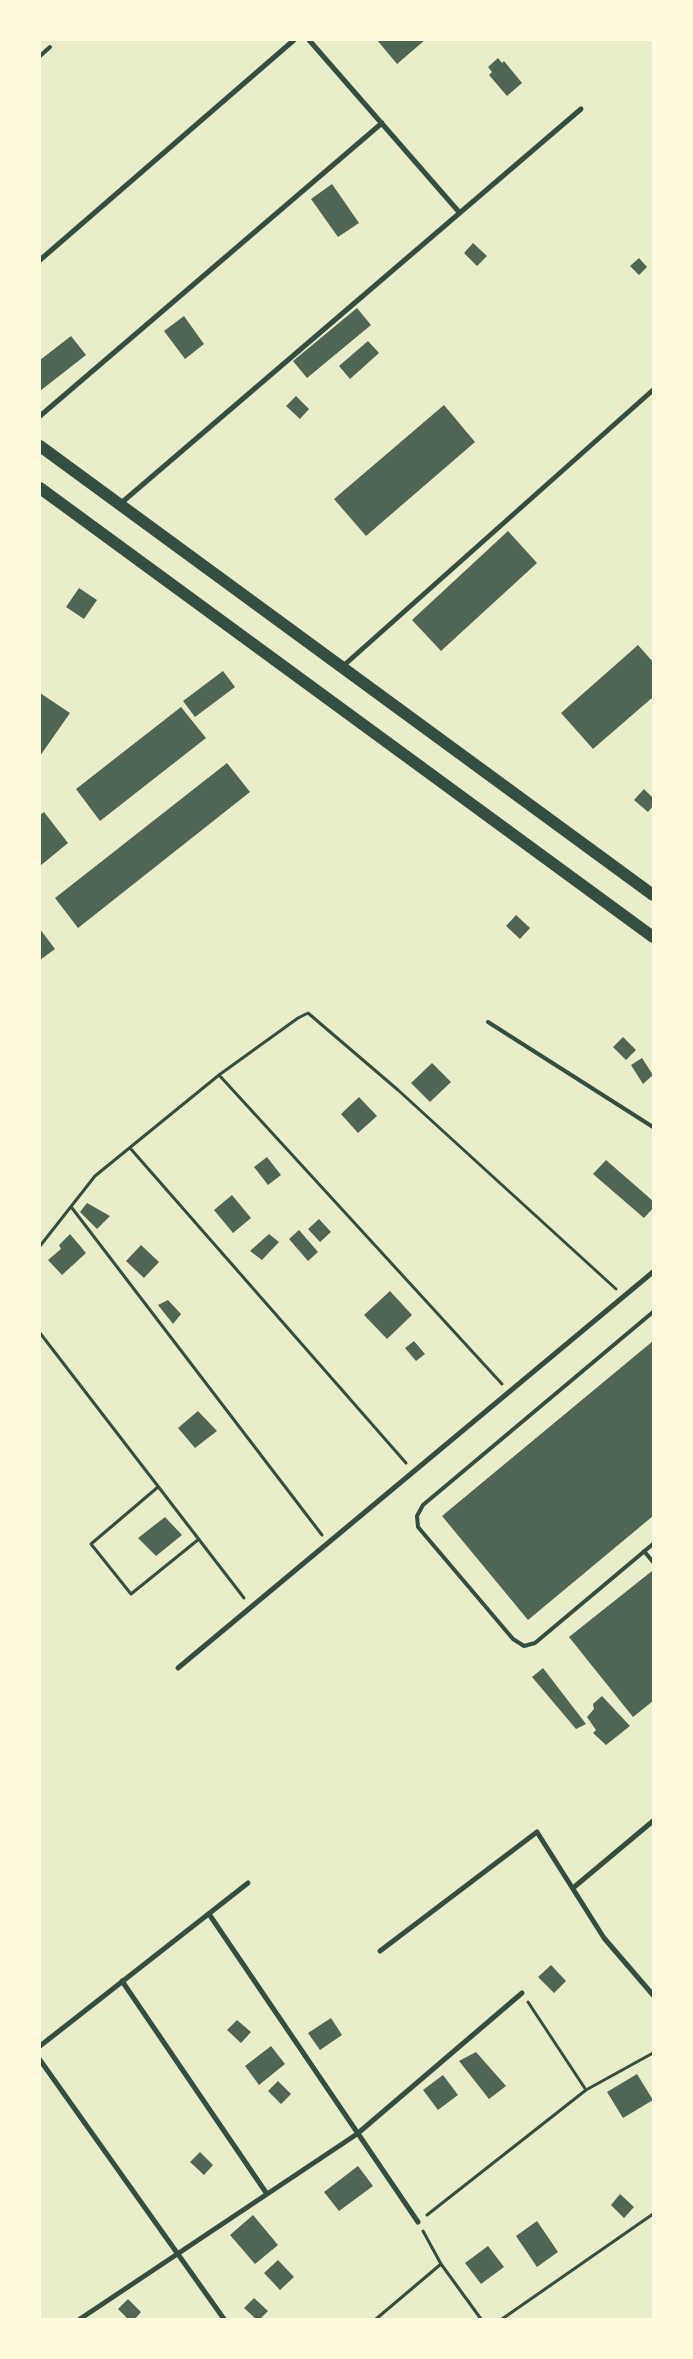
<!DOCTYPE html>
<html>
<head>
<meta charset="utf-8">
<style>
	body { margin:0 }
	#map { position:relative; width:693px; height:2359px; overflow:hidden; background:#e9edc9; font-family:"PT Serif",serif }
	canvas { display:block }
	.frame { position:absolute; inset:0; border:41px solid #fefae0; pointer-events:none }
</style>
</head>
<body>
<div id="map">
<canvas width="693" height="2359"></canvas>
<div class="frame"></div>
</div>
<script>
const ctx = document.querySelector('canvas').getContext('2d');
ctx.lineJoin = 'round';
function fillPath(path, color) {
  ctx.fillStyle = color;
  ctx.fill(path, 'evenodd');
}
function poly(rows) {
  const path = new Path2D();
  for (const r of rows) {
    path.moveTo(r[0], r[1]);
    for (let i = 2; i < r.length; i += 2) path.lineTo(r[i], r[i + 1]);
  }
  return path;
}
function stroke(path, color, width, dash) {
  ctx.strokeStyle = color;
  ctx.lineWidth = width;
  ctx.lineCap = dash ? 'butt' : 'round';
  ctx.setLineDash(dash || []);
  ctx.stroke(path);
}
const building = poly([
	[377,40,425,40,397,64],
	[498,58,502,63,504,61,522,83,507,96,489,75,492,72,488,67],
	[332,184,359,223,338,237,311,199],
	[473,243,487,256,477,266,464,253],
	[639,258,647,267,639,275,630,266],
	[357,308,371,325,307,378,293,361],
	[184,316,204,344,185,359,164,331],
	[71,336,86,355,40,391,40,360],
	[368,341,379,353,350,379,339,366],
	[296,396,309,409,300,419,286,406],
	[444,405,475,442,366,536,334,499],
	[508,531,537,563,441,651,412,620],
	[79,588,97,600,84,619,66,607],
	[638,645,653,662,653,697,593,749,561,713],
	[223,671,235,687,195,717,183,701],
	[40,693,70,713,40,756],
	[181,707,206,738,100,821,76,789],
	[227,763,250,792,78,928,55,898],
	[644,789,653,798,653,806,648,812,634,800],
	[44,812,68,843,40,866,40,815],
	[516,915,530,928,520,939,506,926],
	[40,929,55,949,40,960],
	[623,1037,636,1050,626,1060,613,1047],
	[642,1058,653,1075,643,1084,631,1065],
	[432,1063,451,1082,430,1102,411,1083],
	[359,1097,377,1116,358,1133,341,1114],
	[267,1157,281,1175,268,1185,254,1167],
	[606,1160,653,1201,653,1208,644,1218,593,1174],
	[232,1195,251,1218,233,1233,214,1210],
	[87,1203,110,1216,97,1229,80,1212],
	[319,1219,331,1232,320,1242,308,1229],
	[299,1230,318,1252,308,1261,289,1239],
	[70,1234,86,1253,62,1275,48,1260,61,1249,59,1245],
	[269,1234,279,1242,262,1260,250,1251],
	[141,1245,159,1262,144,1278,126,1261],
	[390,1291,412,1315,387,1339,364,1315],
	[168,1300,181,1314,173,1324,158,1305],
	[414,1341,425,1354,416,1361,405,1348],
	[653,1341,653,1516,528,1620,442,1516],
	[198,1411,217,1431,195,1448,178,1428],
	[165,1517,182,1535,156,1556,138,1538],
	[652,1571,653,1701,633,1717,569,1637],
	[543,1668,586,1724,576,1729,532,1677],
	[602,1696,630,1726,606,1745,593,1733,596,1730,587,1717,594,1709,593,1704],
	[551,1965,566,1981,554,1993,538,1977],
	[331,2018,342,2035,320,2050,308,2033],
	[237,2020,251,2032,241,2043,227,2030],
	[271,2046,285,2064,259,2085,245,2066],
	[476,2052,506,2086,489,2099,459,2061],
	[637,2074,653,2100,623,2118,607,2092],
	[443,2075,458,2095,438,2110,423,2090],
	[278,2081,291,2094,281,2104,268,2091],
	[200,2152,213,2165,204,2175,190,2162],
	[358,2166,373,2186,339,2211,324,2192],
	[620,2194,634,2207,624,2218,611,2205],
	[253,2215,278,2245,255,2264,230,2235],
	[537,2221,558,2252,537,2267,516,2236],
	[488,2246,504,2267,481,2284,465,2263],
	[278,2260,294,2277,280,2290,264,2273],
	[254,2298,268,2311,260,2319,256,2319,244,2308],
	[128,2299,141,2312,135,2319,128,2319,118,2309]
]);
const path = poly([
	[219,1075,502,1384],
	[130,1148,406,1463],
	[72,1208,322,1535],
	[40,1246,95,1176,219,1075,298,1018,308,1013,398,1090,616,1289],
	[40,1333,244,1598],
	[158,1487,91,1544,131,1594,199,1539],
	[528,2002,586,2090],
	[427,2215,586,2090,653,2053],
	[441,2264,481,2319],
	[376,2319,441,2264,423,2231],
	[502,2319,653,2214]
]);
const service = poly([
	[40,56,50,47],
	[488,1022,653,1127],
	[653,1312,423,1505,417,1516,418,1527,513,1639,524,1646,535,1643,653,1544],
	[644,1551,653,1562]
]);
const minor = poly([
	[309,40,459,212],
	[40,260,294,40],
	[40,416,382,123],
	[120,504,581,109],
	[342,667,653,390],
	[178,1668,653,1272],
	[573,1888,653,1821],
	[209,1914,418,2222],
	[380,1951,537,1832,604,1938,653,1995],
	[122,1981,267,2194],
	[40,2046,248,1883],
	[40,2060,224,2319],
	[80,2319,357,2134,522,1993]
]);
const primary = poly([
	[40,446,653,895],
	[40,488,653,937]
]);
fillPath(building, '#4f6655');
stroke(path, '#344e41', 3);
stroke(service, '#344e41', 4);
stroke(minor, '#344e41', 5);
stroke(primary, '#344e41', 12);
</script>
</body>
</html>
